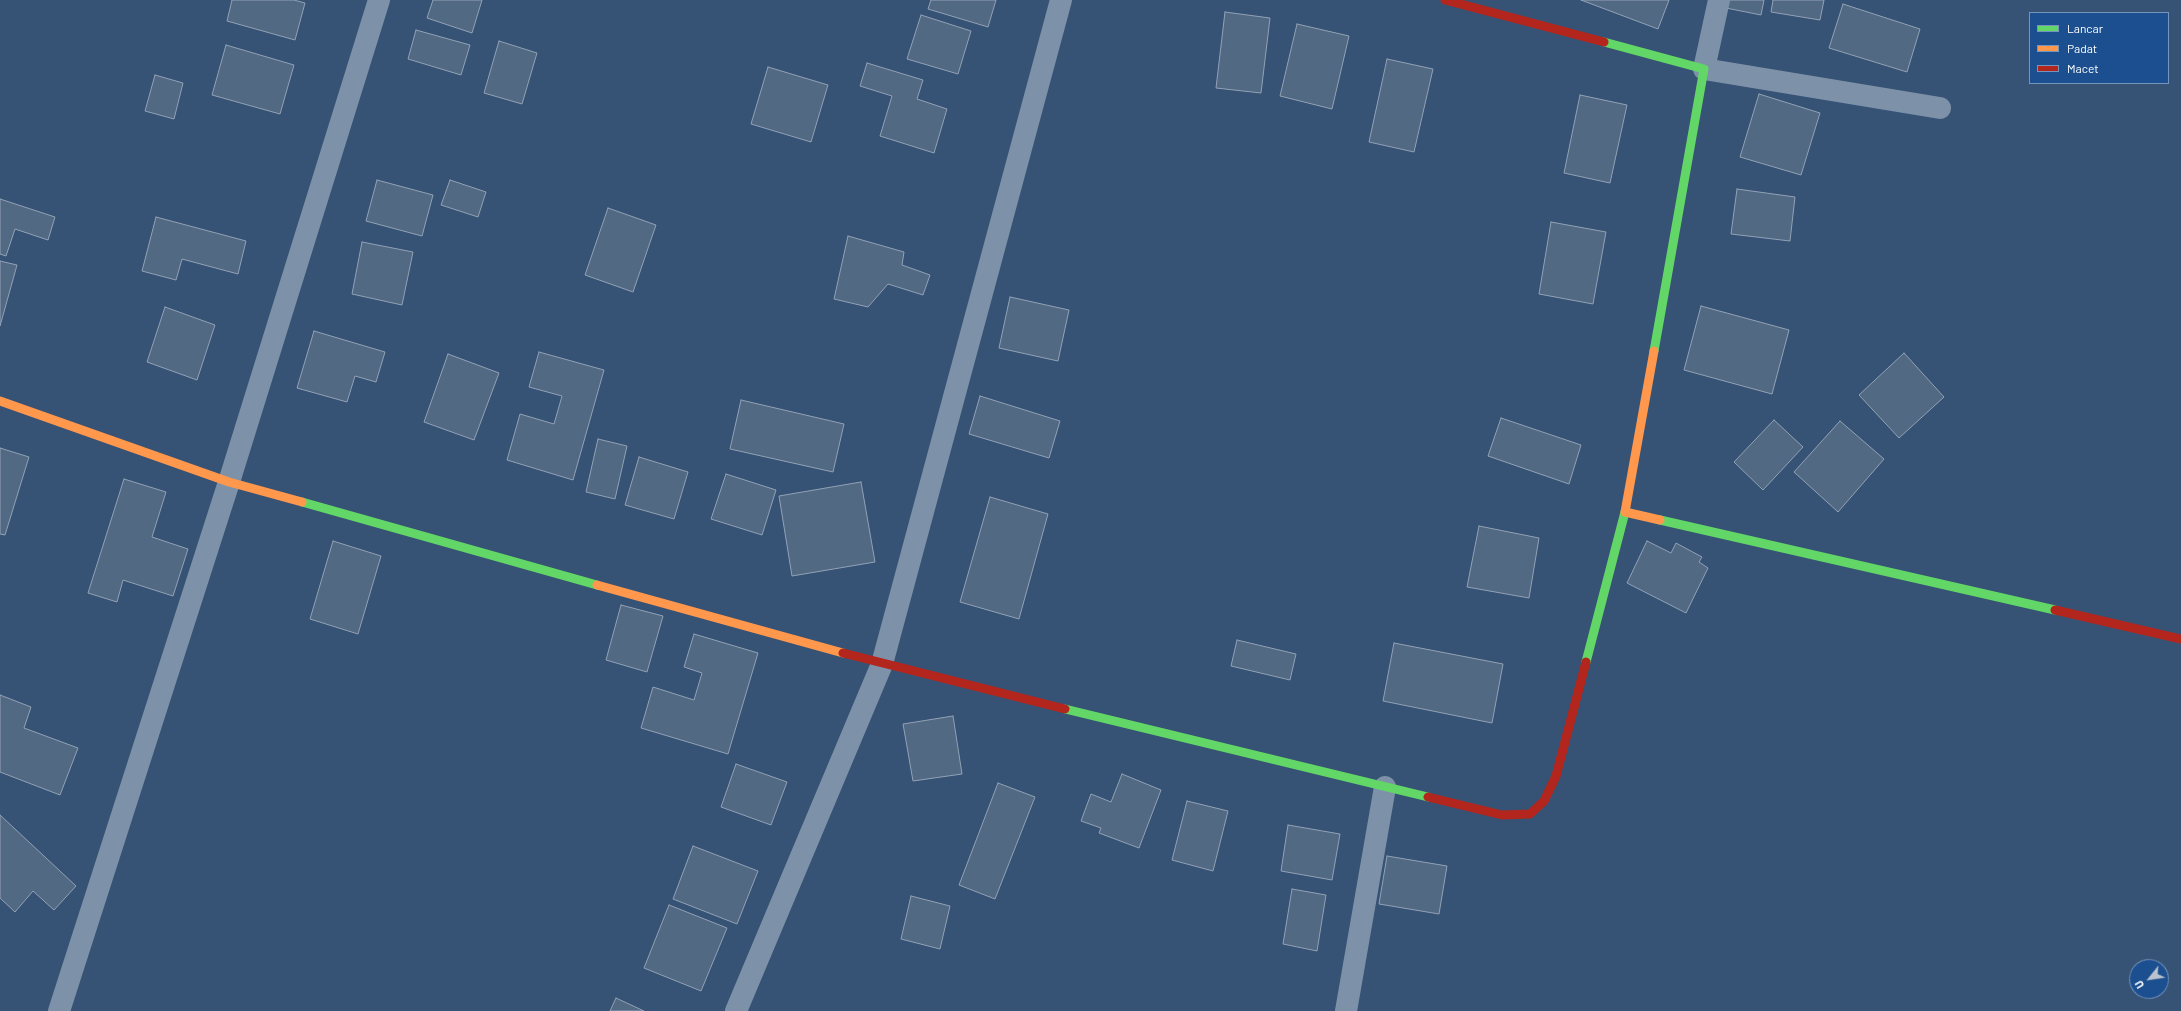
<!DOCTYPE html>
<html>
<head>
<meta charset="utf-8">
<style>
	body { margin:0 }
	#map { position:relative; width:2181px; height:1011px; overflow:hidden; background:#365274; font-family:Barlow,sans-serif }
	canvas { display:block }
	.legend { position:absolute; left:2029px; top:12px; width:140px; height:72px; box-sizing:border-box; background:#1b4f8f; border:1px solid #7695bc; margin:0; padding:5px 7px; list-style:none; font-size:12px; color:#fff }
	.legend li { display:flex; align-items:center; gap:8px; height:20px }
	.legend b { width:20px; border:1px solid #7695bc }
	.north { position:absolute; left:2129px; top:959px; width:40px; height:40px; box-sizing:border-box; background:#1b4f8f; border:1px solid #7695bc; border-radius:50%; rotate:240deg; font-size:11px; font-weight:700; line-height:16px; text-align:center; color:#fff }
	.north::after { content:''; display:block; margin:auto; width:14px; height:18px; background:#b9c2ce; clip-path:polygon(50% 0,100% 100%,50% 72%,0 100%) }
</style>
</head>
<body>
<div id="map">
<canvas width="2181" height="1011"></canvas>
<ul class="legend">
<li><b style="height:5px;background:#63d668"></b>Lancar</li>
<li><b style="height:5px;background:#ff974d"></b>Padat</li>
<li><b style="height:5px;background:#b3261e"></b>Macet</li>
</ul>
<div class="north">U</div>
</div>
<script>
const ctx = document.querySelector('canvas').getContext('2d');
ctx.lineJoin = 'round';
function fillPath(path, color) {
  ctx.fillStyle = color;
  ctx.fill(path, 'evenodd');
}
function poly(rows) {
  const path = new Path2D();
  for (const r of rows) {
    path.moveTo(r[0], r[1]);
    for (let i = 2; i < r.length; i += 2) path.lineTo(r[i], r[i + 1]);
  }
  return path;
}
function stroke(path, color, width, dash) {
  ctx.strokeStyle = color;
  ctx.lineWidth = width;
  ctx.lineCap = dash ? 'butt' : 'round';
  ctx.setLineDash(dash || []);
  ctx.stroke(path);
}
const building = poly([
	[232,0,294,0,305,3,295,40,227,21,232,0],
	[433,0,482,0,472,33,427,18,433,0],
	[931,0,996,0,988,27,928,9,931,0],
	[1581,0,1669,0,1658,29,1581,0],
	[1727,0,1764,0,1761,15,1726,8,1727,0],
	[1773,0,1824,0,1820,20,1771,12,1773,0],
	[1843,4,1920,29,1907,72,1829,48,1843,4],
	[1225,12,1270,18,1261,93,1216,88,1225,12],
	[921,15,971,31,958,74,907,59,921,15],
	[1297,24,1349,36,1332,109,1280,96,1297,24],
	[416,30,470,45,461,75,408,59,416,30],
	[499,41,537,53,522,104,484,93,499,41],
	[226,45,294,65,280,114,212,95,226,45],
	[1387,59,1433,69,1414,152,1369,142,1387,59],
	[867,63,923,80,917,99,947,109,934,153,880,136,892,96,860,86,867,63],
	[768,67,828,85,811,142,751,124,768,67],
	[155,75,183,83,174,119,145,111,155,75],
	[1759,94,1820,113,1801,175,1740,157,1759,94],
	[1580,95,1627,105,1610,183,1564,173,1580,95],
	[377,180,433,195,422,236,366,221,377,180],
	[450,180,486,192,478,217,441,205,450,180],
	[1737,189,1795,197,1790,241,1731,234,1737,189],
	[0,199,55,217,48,240,15,229,6,256,0,254,0,199],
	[608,208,656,225,633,292,585,275,608,208],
	[156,217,246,241,238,274,182,259,176,280,142,271,156,217],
	[1551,222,1606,232,1593,304,1539,294,1551,222],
	[848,236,904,252,902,265,930,275,923,295,888,284,868,307,834,299,848,236],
	[362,242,413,252,402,305,352,294,362,242],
	[0,261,17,265,0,326,0,261],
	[1010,297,1069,310,1058,361,999,348,1010,297],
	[1701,306,1789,330,1772,394,1684,370,1701,306],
	[165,307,215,325,197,380,147,362,165,307],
	[314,331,385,352,376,382,355,376,347,402,297,388,314,331],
	[539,352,604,370,573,480,507,460,520,414,554,424,562,396,529,387,539,352],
	[1904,353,1944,397,1899,438,1859,395,1904,353],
	[448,354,499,373,474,440,424,422,448,354],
	[980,396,1060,421,1049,458,969,434,980,396],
	[741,400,844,424,833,472,730,449,741,400],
	[1501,418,1581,445,1569,484,1488,456,1501,418],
	[1774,420,1803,447,1763,490,1734,462,1774,420],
	[1840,421,1884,459,1838,512,1794,472,1840,421],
	[598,439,627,446,615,499,586,492,598,439],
	[0,448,29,457,5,535,0,534,0,448],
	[639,457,688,472,674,519,625,505,639,457],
	[726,474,776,490,762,535,711,519,726,474],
	[124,479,166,492,152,537,188,549,173,596,123,580,117,602,88,593,124,479],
	[861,482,875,562,792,576,779,496,861,482],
	[990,497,1048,514,1019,619,960,602,990,497],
	[1479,526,1539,538,1529,598,1467,587,1479,526],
	[333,541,381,556,358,634,310,619,333,541],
	[1647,541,1671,553,1676,543,1702,557,1699,562,1708,568,1686,613,1627,583,1647,541],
	[621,605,663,616,647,672,606,660,621,605],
	[694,634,758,653,728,754,641,728,653,687,694,700,702,673,684,667,694,634],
	[1237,640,1296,654,1290,680,1231,666,1237,640],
	[1394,643,1503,664,1492,723,1383,701,1394,643],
	[0,695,31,707,24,728,78,748,60,795,0,772,0,695],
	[953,716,962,774,913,781,903,724,953,716],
	[736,764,787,782,771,825,721,807,736,764],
	[1122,774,1161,790,1139,848,1099,833,1101,828,1081,821,1091,794,1111,802,1122,774],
	[998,783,1035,797,995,899,959,885,998,783],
	[1187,801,1228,811,1213,871,1172,860,1187,801],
	[0,815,76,886,54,910,33,891,15,912,0,898,0,815],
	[1288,825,1340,834,1332,880,1281,871,1288,825],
	[693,846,758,871,737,924,673,899,693,846],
	[1387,856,1447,866,1439,914,1379,904,1387,856],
	[1292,889,1326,895,1317,951,1283,944,1292,889],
	[911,896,950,906,940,949,901,939,911,896],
	[669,905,727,928,701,991,644,968,669,905],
	[616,998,644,1011,610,1011,616,998]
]);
const street = poly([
	[1719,0,1704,69,1940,108],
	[59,1011,229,482,379,0],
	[736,1011,882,664,1061,0],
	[1346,1011,1385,787]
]);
const fast = poly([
	[1604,42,1704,69,1654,351],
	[302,502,597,585],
	[1660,520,2055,610],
	[1586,662,1625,512],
	[1065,709,1428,797]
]);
const slow = poly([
	[1654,351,1625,512,1660,520],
	[0,401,229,482,302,502],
	[597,585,843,653]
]);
const jam = poly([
	[1445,0,1604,42],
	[2055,610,2181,639],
	[843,653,1065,709],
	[1428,797,1502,815,1530,814,1544,801,1556,776,1586,662]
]);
fillPath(building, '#526984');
stroke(building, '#92a2b6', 1);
stroke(street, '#7d92a8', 22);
stroke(fast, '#63d668', 9);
stroke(slow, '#ff974d', 9);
stroke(jam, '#b3261e', 9);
</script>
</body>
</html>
